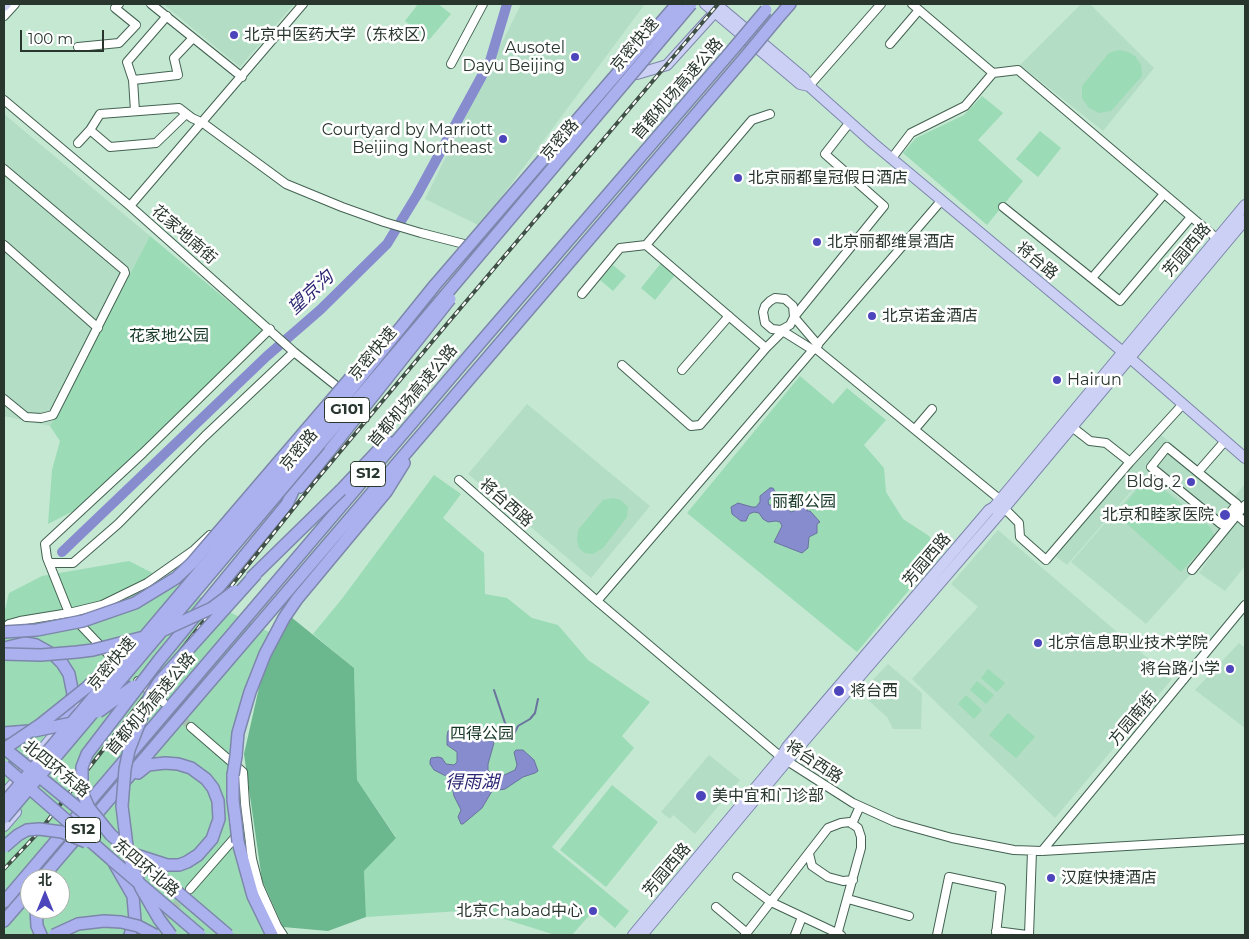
<!DOCTYPE html>
<html>
<head>
<meta charset="utf-8">
<style>
	body { margin:0 }
	#map { position:relative; width:1249px; height:939px; overflow:hidden; background:#c5e8d3; font-family:Montserrat,"Noto Sans SC",sans-serif }
	canvas { display:block }
	.frame { position:absolute; inset:0; border:5px solid #28362e; pointer-events:none }
	.north { position:absolute; left:20px; top:869px; width:50px; height:50px; box-sizing:border-box; background:#fff; border:1px solid #a9afab; border-radius:50%; rotate:0deg; font-size:14px; font-weight:700; line-height:20px; text-align:center; color:#28362e }
	.north::after { content:''; display:block; margin:auto; width:18px; height:22px; background:#4c45bb; clip-path:polygon(50% 0,100% 100%,50% 72%,0 100%) }
	.scale { position:absolute; left:20px; top:30px; width:84px; height:22px; box-sizing:border-box; border:2px solid #28362e; border-top:0; padding-left:6px; font-size:15px; line-height:18px; white-space:nowrap; color:#28362e; -webkit-text-stroke:4px #fff; paint-order:stroke }
</style>
</head>
<body>
<div id="map">
<canvas width="1249" height="939"></canvas>
<div class="frame"></div>
<div class="north">北</div>
<div class="scale">100 m</div>
</div>
<script>
const ctx = document.querySelector('canvas').getContext('2d');
ctx.lineJoin = 'round';
function fillPath(path, color) {
  ctx.fillStyle = color;
  ctx.fill(path, 'evenodd');
}
function poly(rows) {
  const path = new Path2D();
  for (const r of rows) {
    path.moveTo(r[0], r[1]);
    for (let i = 2; i < r.length; i += 2) path.lineTo(r[i], r[i + 1]);
  }
  return path;
}
function stroke(path, color, width, dash) {
  ctx.strokeStyle = color;
  ctx.lineWidth = width;
  ctx.lineCap = dash ? 'butt' : 'round';
  ctx.setLineDash(dash || []);
  ctx.stroke(path);
}
function drawText(font, color, halo, rows, align = 'center') {
  ctx.font = font + ' Montserrat,"Noto Sans SC",sans-serif';
  ctx.lineWidth = 5;
  ctx.setLineDash([]);
  ctx.textBaseline = 'middle';
  ctx.strokeStyle = halo;
  ctx.fillStyle = color;
  for (const [text, x, y, turn = 0] of rows) {
    ctx.save();
    ctx.translate(x, y);
    ctx.rotate((+turn || 0) * Math.PI / 180);
    ctx.textAlign = isNaN(turn) ? turn : align;
    if (halo) ctx.strokeText(text, 0, 0);
    ctx.fillText(text, 0, 0);
    ctx.restore();
  }
}
const built = poly([
	[163,4,294,4,240,67],
	[521,4,645,4,480,226,425,199],
	[1081,4,1090,4,1154,68,1103,131,1020,65],
	[4,114,150,236,50,426,4,416],
	[527,404,650,506,591,578,468,474],
	[1159,433,1234,497,1245,484,1245,566,1225,591,1199,573,1225,536,1146,624,1071,562,1148,474,1226,534,1228,532,1149,471,1067,565,1054,555],
	[998,530,1172,679,1055,818,912,679,978,607,951,584],
	[1239,643,1245,648,1245,728,1195,690],
	[888,664,922,693,921,729,893,729,887,717,860,693],
	[709,755,740,780,695,834,673,815,670,819,661,812]
]);
const green = poly([
	[418,4,438,4,451,14,429,40,405,21],
	[1119,50,1128,52,1135,56,1141,65,1142,76,1111,111,1099,113,1089,108,1082,98,1082,86,1109,53],
	[982,96,1003,113,978,140,1023,181,987,225,903,153,916,138,964,115],
	[1040,131,1061,148,1038,177,1016,159],
	[150,236,264,331,89,503,48,524,52,470,60,441,50,426],
	[661,263,675,275,655,300,641,288],
	[613,265,626,276,613,291,600,280],
	[800,376,833,404,847,388,886,420,864,445,884,468,886,492,903,519,929,536,939,554,857,652,687,513],
	[434,475,461,494,443,518,484,553,485,594,507,598,532,618,558,625,588,660,650,702,622,736,634,748,552,847,629,911,615,928,594,910,572,935,555,935,476,910,366,917,364,871,396,837,357,780,354,668,313,634,341,600],
	[1148,477,1210,527,1214,535,1181,572,1116,514],
	[613,498,621,500,628,507,627,517,603,548,593,554,585,553,579,548,577,540,578,530,603,500],
	[129,561,269,632,230,750,234,848,247,895,266,935,4,935,4,614,9,593,42,576],
	[30,879,60,879,60,909,30,909],
	[988,669,1005,683,997,692,981,678],
	[977,681,994,695,986,704,970,690],
	[966,695,982,710,974,719,958,704],
	[1008,713,1035,737,1016,758,989,735],
	[612,785,658,822,606,887,560,850]
]);
const forest = poly([
	[291,617,354,668,357,780,396,838,364,871,366,917,328,931,283,927,262,880,244,754,263,670]
]);
const water = poly([
	[770,488,773,488,775,492,768,501,769,505,773,505,777,499,780,505,784,506,791,512,794,511,798,508,798,498,800,497,808,507,807,511,810,511,820,522,817,524,817,533,809,537,808,548,802,553,774,542,782,526,780,522,776,521,768,522,763,519,759,513,754,512,749,514,746,521,741,521,732,514,731,507,738,503,752,507,756,507,760,502,760,496,770,488],
	[477,724,479,725,493,738,494,743,488,764,488,770,492,774,502,776,515,770,517,765,514,752,516,750,523,750,534,760,538,771,535,773,523,777,505,789,492,791,482,808,463,824,461,824,458,817,461,810,454,796,451,782,448,777,434,770,430,764,430,761,431,758,438,757,442,758,446,764,454,765,457,762,457,752,447,745,447,736,448,731,459,726,463,727,477,724]
]);
const stream = poly([
	[494,690,505,723,514,732],
	[509,738,513,736,518,726,530,719,535,713,538,699]
]);
const river = poly([
	[62,552,267,356,320,310,387,244,417,195,490,61,507,4]
]);
const minorTunnel = poly([
	[166,705,191,727],
	[165,918,185,895]
]);
const minor = poly([
	[151,4,242,77],
	[912,4,993,73],
	[4,16,15,4],
	[890,44,919,10],
	[78,47,119,43,136,25,115,8,119,4],
	[451,64,483,4],
	[133,80,178,75,174,58,193,38],
	[809,86,881,4],
	[4,100,130,206,294,352,344,392],
	[135,111,133,80,127,62,167,16],
	[90,130,110,147,156,143,186,114],
	[78,143,90,130,100,114,179,108,192,118,203,123,286,184,342,207,384,222,421,233,468,245],
	[892,158,911,133,965,106,993,73,1018,70,1221,242],
	[4,169,124,270,125,273,53,415,41,418,26,417,4,399],
	[130,206,303,4],
	[1003,207,1120,301,1191,217],
	[4,245,98,328],
	[1092,278,1164,194],
	[582,294,620,248,646,245,752,120,770,114],
	[781,330,813,350],
	[818,345,794,317,793,306,785,299,775,298,770,301,765,306,763,312,765,323,772,329,781,330,790,325,794,317,884,206,825,154,850,122],
	[766,348,783,331],
	[815,348,1003,502],
	[622,365,691,426,700,425,766,348,646,245],
	[682,370,729,316],
	[1072,427,1090,441,1106,443,1130,462],
	[915,429,932,409],
	[1167,447,1237,504,1221,524,1151,467,1167,447],
	[1198,472,1225,441],
	[459,480,597,601,781,757,853,803,895,822,912,827,952,838,1014,850,1042,851,1245,839],
	[1004,508,1019,523,1020,537,1046,560,1130,462,1183,404],
	[1237,515,1245,522],
	[210,535,194,550,147,583,102,605,69,613,47,558,45,544,143,453,270,329],
	[49,563,73,563,118,524,205,436,294,352],
	[1192,570,1245,505],
	[597,601,941,201],
	[4,628,9,624,20,621,69,613,112,658],
	[138,681,163,702],
	[191,727,243,772,245,804,252,859,259,886,277,926,283,935],
	[852,824,860,806],
	[1042,851,1245,605],
	[809,854,812,866,828,877,843,881,853,880],
	[737,877,771,902,841,935],
	[190,889,238,834],
	[848,899,909,916],
	[716,907,747,933],
	[996,931,1027,935],
	[745,935,828,828,841,823,850,822,858,828,861,837,861,848,837,935],
	[795,935,802,917],
	[937,935,949,877,1001,888,996,935],
	[1029,935,1032,851]
]);
const major = poly([
	[705,4,800,84,809,86],
	[716,4,804,78,809,86,873,143,1130,358,1245,458],
	[4,6,6,4],
	[637,74,667,65,715,12],
	[4,795,99,681],
	[4,826,16,812],
	[633,935,781,757,787,747,989,510,994,507,1245,205],
	[642,935,787,761,1001,512,1245,220]
]);
const highway = poly([
	[776,20,790,4],
	[300,487,330,450],
	[341,490,387,441],
	[4,648,25,643,36,645,54,655,62,663,69,674,73,694,70,706,61,725],
	[159,660,287,504,304,467],
	[4,733,29,731],
	[236,756,238,733,250,692,265,654,284,618,297,599,386,492,404,463],
	[233,775,233,800,236,823],
	[111,835,133,854,167,865,179,865,187,862,198,855,212,839,219,819,218,801,213,788,206,779,191,768,178,764,165,763,148,765,138,773],
	[238,842,253,896,272,935],
	[96,846,113,861,133,896,135,920,130,935],
	[41,879,746,56],
	[4,902,474,350,734,48],
	[36,909,37,926,41,935],
	[4,921,30,891]
]);
const rail = poly([
	[4,869,38,833,228,590,313,484,447,324,718,4]
]);
const highwayBridge = poly([
	[734,48,766,10],
	[746,56,776,20],
	[330,450,450,299],
	[251,578,341,490],
	[164,630,212,608,235,591],
	[4,632,37,630,83,621,135,603,176,578,192,563,364,362],
	[4,654,41,655,77,652,93,650,144,637],
	[98,712,134,686],
	[34,731,72,723],
	[4,748,94,821],
	[4,749,41,724,86,688,102,673,127,644],
	[4,766,96,846],
	[233,775,236,756],
	[4,803,307,444,435,285,677,4],
	[4,818,691,4],
	[236,823,238,842],
	[111,835,89,808,82,792,82,767,87,754,159,660],
	[4,847,18,835,27,830,39,829,62,832,86,842],
	[133,854,228,935],
	[113,861,200,935],
	[54,935,78,924,104,921,121,922,138,926,155,935],
	[171,935,159,919,141,888,132,866,127,846,122,806,125,769,129,750,150,696,159,682,256,574]
]);
const markers = [
	[234,35,5,"#4c45bb"],
	[575,57,5,"#4c45bb"],
	[503,139,5,"#4c45bb"],
	[738,178,5,"#4c45bb"],
	[817,242,5,"#4c45bb"],
	[872,316,5,"#4c45bb"],
	[1057,380,5,"#4c45bb"],
	[1191,482,5,"#4c45bb"],
	[1225,515,6,"#4c45bb"],
	[1038,643,5,"#4c45bb"],
	[1230,669,5,"#4c45bb"],
	[839,691,6,"#4c45bb"],
	[701,796,6,"#4c45bb"],
	[1051,878,5,"#4c45bb"],
	[593,911,5,"#4c45bb"]
];
const shields = [
	[347,410,45],
	[368,474,35],
	[83,830,35]
];
const shieldNames = [
	["G101",347,410],
	["S12",368,474],
	["S12",83,830]
];
const poiNames = [
	["北京中医药大学（东校区）",244,35],
	["Ausotel",565,48,"right"],
	["Dayu Beijing",565,66,"right"],
	["Courtyard by Marriott",493,130,"right"],
	["Beijing Northeast",493,148,"right"],
	["北京丽都皇冠假日酒店",748,178],
	["北京丽都维景酒店",827,242],
	["北京诺金酒店",882,316],
	["Hairun",1067,380],
	["Bldg. 2",1181,482,"right"],
	["北京和睦家医院",1214,515,"right"],
	["北京信息职业技术学院",1048,643],
	["将台路小学",1220,669,"right"],
	["将台西",850,691],
	["美中宜和门诊部",712,796],
	["汉庭快捷酒店",1061,878],
	["北京Chabad中心",583,911,"right"]
];
const streetNames = [
	["京密快速",635,45,-50],
	["首都机场高速公路",678,89,-49],
	["京密路",560,140,-49],
	["花家地南街",184,235,41],
	["芳园西路",1187,250,-50],
	["将台路",1037,261,40],
	["京密快速",373,354,-50],
	["首都机场高速公路",413,396,-50],
	["京密路",299,450,-50],
	["将台西路",506,503,41],
	["芳园西路",927,560,-50],
	["京密快速",112,664,-50],
	["首都机场高速公路",151,704,-50],
	["方园南街",1133,719,-50],
	["将台西路",814,762,33],
	["北四环东路",56,769,39],
	["东四环北路",146,868,40],
	["芳园西路",667,870,-50]
];
const parkNames = [
	["花家地公园",169,336],
	["丽都公园",804,502],
	["四得公园",482,734]
];
const waterNames = [
	["望京沟",311,293,-43],
	["得雨湖",472,783]
];
fillPath(built, '#b3ddc4');
fillPath(green, '#9bdbb6');
fillPath(forest, '#6bb78e');
fillPath(water, '#878cce');
stroke(water, '#6a729e', 1);
stroke(stream, '#6a729e', 2);
stroke(river, '#878cce', 10);
stroke(minorTunnel, '#a6c4b2', 8, [8, 4]);
stroke(minor, '#436251', 10);
stroke(major, '#7d86ab', 12);
stroke(highway, '#7d86ab', 14);
stroke(minor, '#fff', 8);
stroke(major, '#cdd0f5', 10);
stroke(highway, '#abb1ef', 11);
stroke(rail, '#3f5046', 4);
stroke(rail, '#fff', 2, [5.5]);
stroke(highwayBridge, '#7d86ab', 14, []);
stroke(highwayBridge, '#abb1ef', 11);
for (const [x, y, r, color] of markers) {
  const dot = new Path2D();
  dot.arc(x, y, r, 0, 2 * Math.PI);
  ctx.fillStyle = color;
  ctx.fill(dot);
  stroke(dot, '#fff', 2);
}
for (const [x, y, w] of shields) {
  const box = new Path2D();
  box.roundRect(x - w / 2, y - 12.5, w, 25, 4);
  ctx.fillStyle = '#fff';
  ctx.fill(box);
  stroke(box, '#28362e', 1);
}
drawText('bold 15px', '#28362e', null, shieldNames);
drawText('16px', '#28362e', '#fff', poiNames, 'left');
drawText('16px', '#28362e', '#fff', streetNames);
drawText('16px', '#143625', '#fff', parkNames);
drawText('italic 18px', '#2c2774', '#fff', waterNames);
</script>
</body>
</html>
